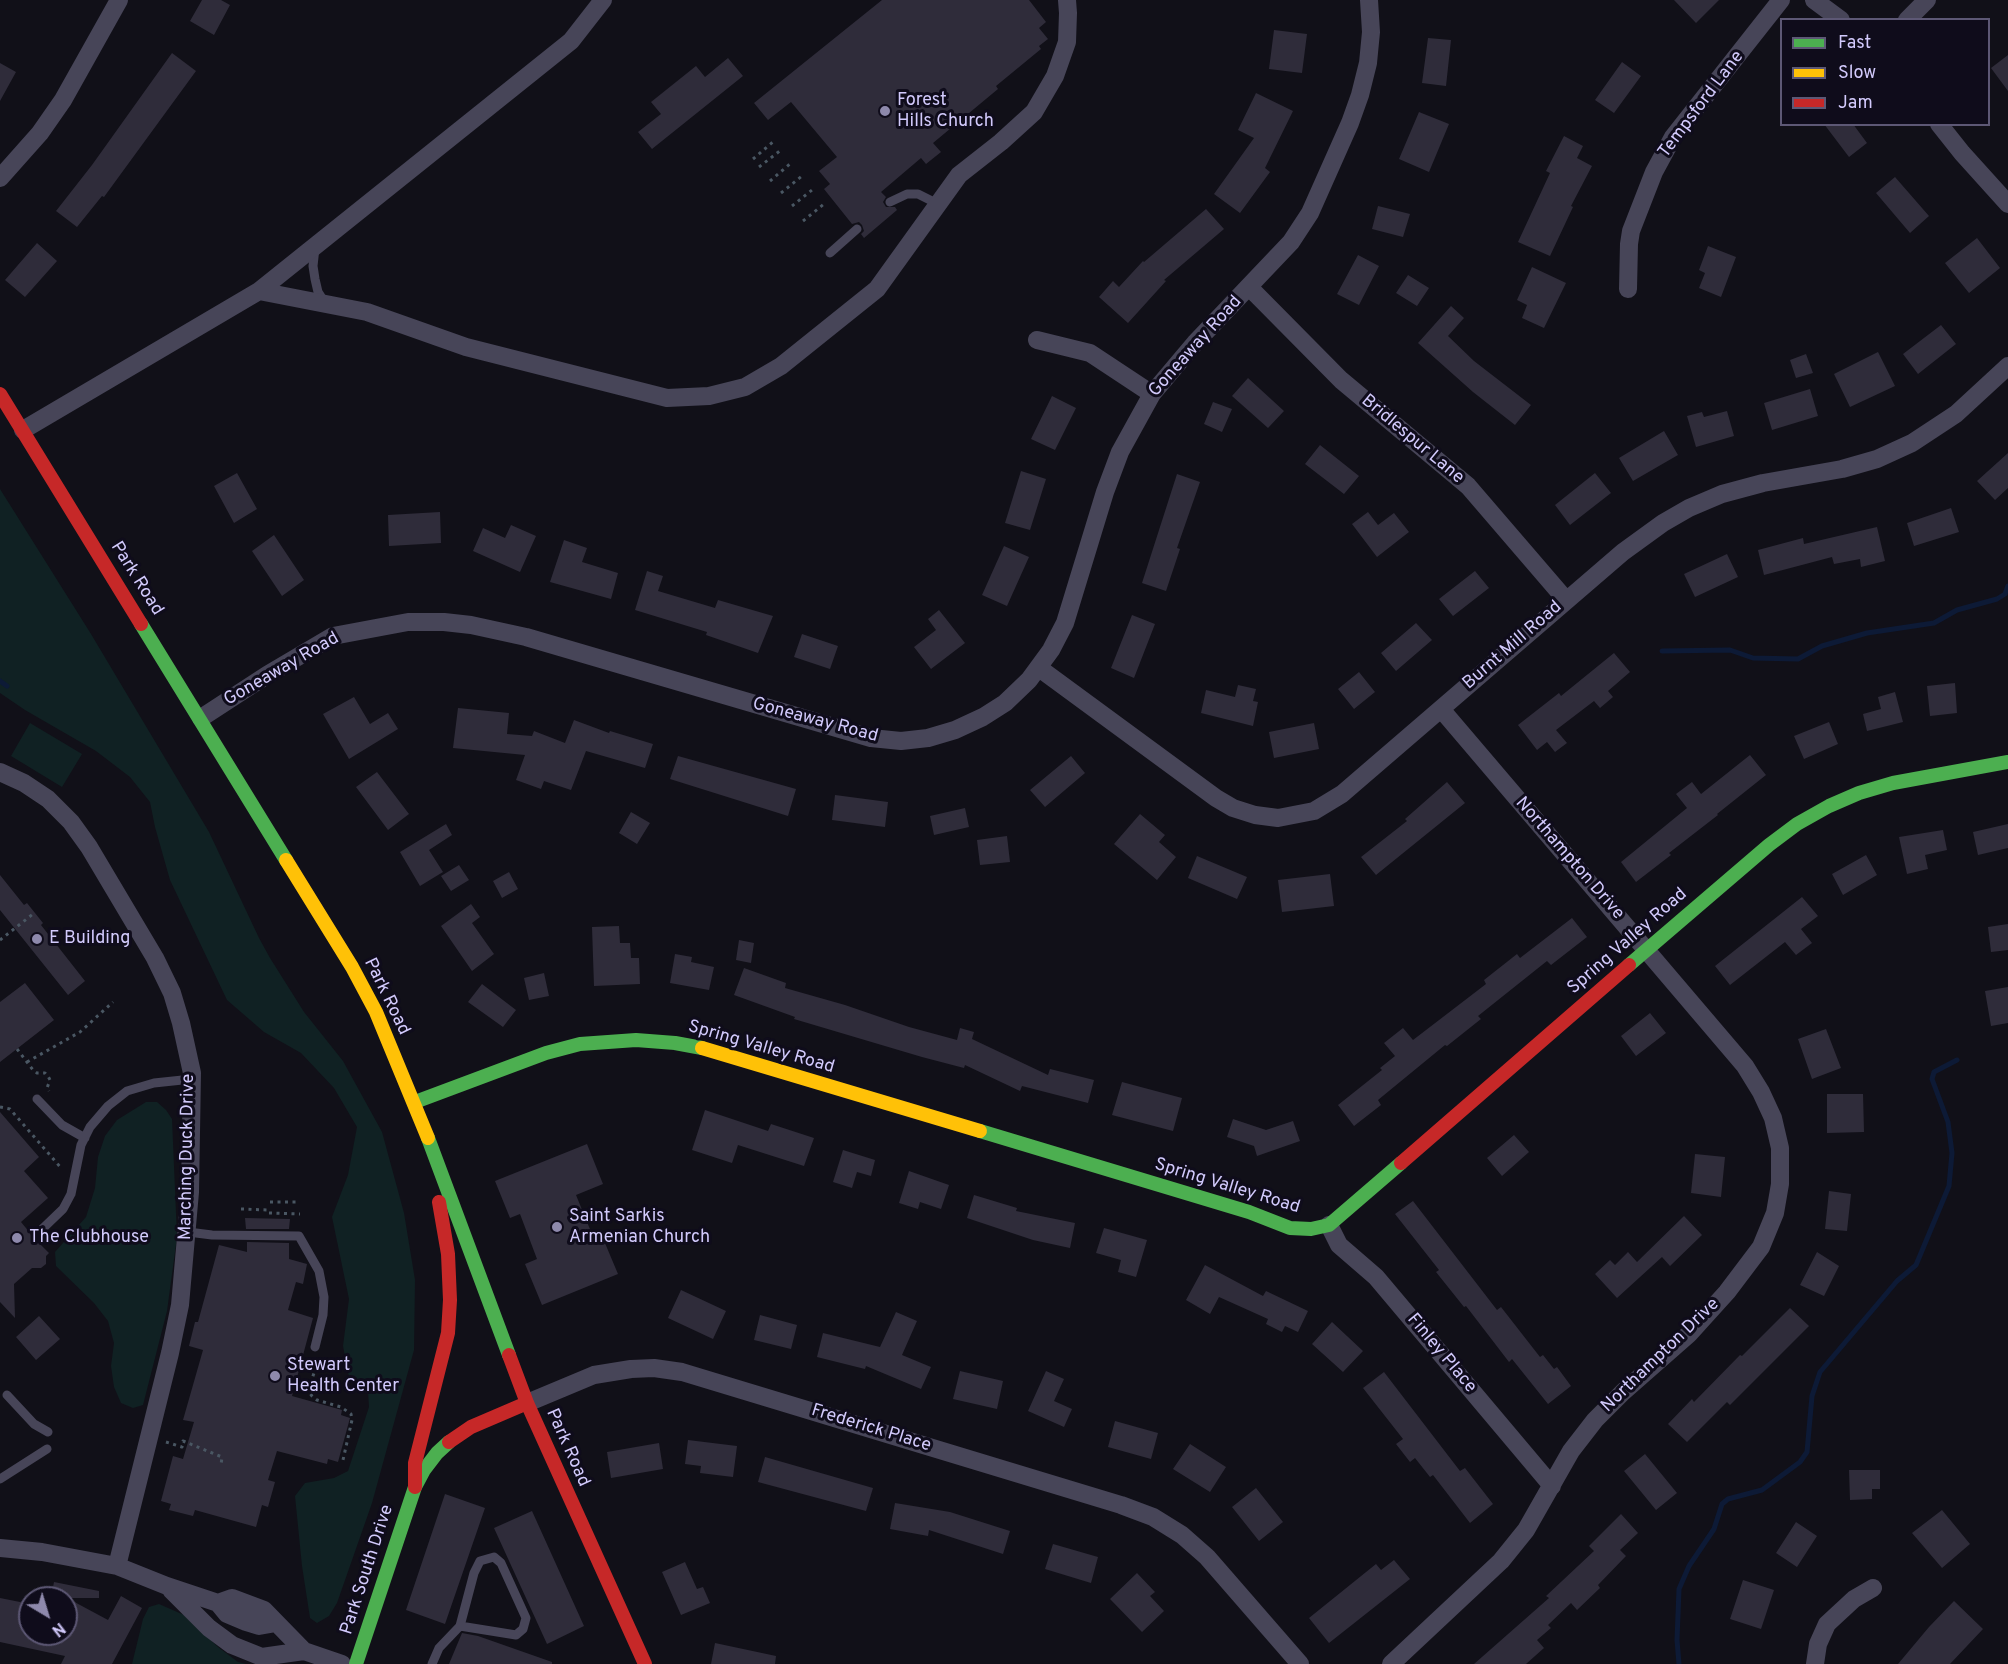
<!DOCTYPE html>
<html>
<head>
<meta charset="utf-8">
<style>
	body { margin:0 }
	#map { position:relative; width:2008px; height:1664px; overflow:hidden; background:#111018; font-family:Overpass,sans-serif }
	canvas { display:block }
	.legend { position:absolute; left:1780px; top:18px; width:210px; height:108px; box-sizing:border-box; background:#0f0c1b; border:2px solid #5d5875; margin:0; padding:8px 10px; list-style:none; font-size:18px; color:#d2cafc }
	.legend li { display:flex; align-items:center; gap:12px; height:30px }
	.legend b { width:30px; border:2px solid #5d5875 }
	.north { position:absolute; left:18px; top:1586px; width:60px; height:60px; box-sizing:border-box; background:#0f0c1b; border:2px solid #5d5875; border-radius:50%; rotate:142deg; font-size:16px; font-weight:700; line-height:24px; text-align:center; color:#d2cafc }
	.north::after { content:''; display:block; margin:auto; width:21px; height:27px; background:#8e89ac; clip-path:polygon(50% 0,100% 100%,50% 72%,0 100%) }
</style>
</head>
<body>
<div id="map">
<canvas width="2008" height="1664"></canvas>
<ul class="legend">
<li><b style="height:8px;background:#4caf50"></b>Fast</li>
<li><b style="height:8px;background:#ffc107"></b>Slow</li>
<li><b style="height:8px;background:#c62828"></b>Jam</li>
</ul>
<div class="north">N</div>
</div>
<script>
const ctx = document.querySelector('canvas').getContext('2d');
ctx.lineJoin = 'round';
function fillPath(path, color) {
  ctx.fillStyle = color;
  ctx.fill(path, 'evenodd');
}
function poly(rows) {
  const path = new Path2D();
  for (const r of rows) {
    path.moveTo(r[0], r[1]);
    for (let i = 2; i < r.length; i += 2) path.lineTo(r[i], r[i + 1]);
  }
  return path;
}
function stroke(path, color, width, dash) {
  ctx.strokeStyle = color;
  ctx.lineWidth = width;
  ctx.lineCap = dash ? 'butt' : 'round';
  ctx.setLineDash(dash || []);
  ctx.stroke(path);
}
function drawText(font, color, halo, rows, align = 'center') {
  ctx.font = font + ' Overpass,sans-serif';
  ctx.lineWidth = 6;
  ctx.setLineDash([]);
  ctx.textBaseline = 'middle';
  ctx.strokeStyle = halo;
  ctx.fillStyle = color;
  for (const [text, x, y, turn = 0] of rows) {
    ctx.save();
    ctx.translate(x, y);
    ctx.rotate((+turn || 0) * Math.PI / 180);
    ctx.textAlign = isNaN(turn) ? turn : align;
    if (halo) ctx.strokeText(text, 0, 0);
    ctx.fillText(text, 0, 0);
    ctx.restore();
  }
}
const green = poly([
	[0,489,91,634,209,832,259,938,270,958,304,1012,343,1061,382,1132,404,1213,415,1280,414,1350,372,1503,337,1603,329,1616,317,1623,310,1618,302,1566,295,1496,305,1483,334,1478,348,1471,369,1407,368,1391,349,1377,343,1346,349,1299,332,1217,348,1175,357,1127,334,1088,301,1053,264,1032,227,1000,170,880,155,827,150,802,130,777,96,751,25,710,0,693],
	[30,723,82,754,62,787,11,756],
	[146,1102,157,1102,166,1110,172,1119,177,1237,167,1311,143,1405,133,1408,121,1403,114,1387,111,1366,114,1343,108,1321,94,1303,56,1266,55,1252,86,1217,95,1188,98,1157,105,1136,117,1120],
	[159,1604,184,1615,218,1647,238,1662,246,1664,132,1664,143,1619,149,1607]
]);
const stream = poly([
	[1662,651,1730,650,1753,658,1798,659,1822,646,1867,633,1934,623,1957,610,1997,599,2005,594,2008,586],
	[0,681,7,686],
	[1679,1664,1677,1640,1679,1589,1689,1566,1714,1529,1722,1504,1728,1499,1762,1490,1800,1462,1807,1452,1812,1396,1820,1372,1897,1281,1916,1265,1949,1186,1952,1153,1948,1122,1932,1079,1934,1072,1957,1060]
]);
const building = poly([
	[202,0,221,0,230,5,214,35,190,21],
	[882,0,1029,0,1046,22,1039,28,1048,39,1039,46,1041,49,996,86,998,89,933,143,941,152,926,164,921,158,881,192,886,197,883,202,886,207,895,207,897,210,864,238,861,234,864,231,862,225,859,222,852,224,824,189,830,184,819,171,837,157,791,102,768,120,754,103],
	[1674,0,1719,0,1696,23],
	[1274,30,1307,34,1302,73,1269,69],
	[1428,38,1451,40,1446,86,1422,83],
	[172,53,196,71,104,197,102,196,77,227,56,211,92,165],
	[2008,55,2008,91,1991,68],
	[728,58,743,76,652,149,638,132,661,114,651,102,696,66,705,77],
	[1622,62,1641,76,1614,113,1595,100],
	[0,63,16,72,0,101],
	[1256,93,1293,111,1265,168,1270,172,1240,213,1214,194,1254,138,1238,130],
	[1419,112,1449,124,1429,172,1399,159],
	[1824,124,1853,124,1867,143,1849,157],
	[1564,136,1583,146,1577,158,1592,166,1571,206,1573,207,1550,256,1518,242,1550,173,1546,171],
	[1895,177,1929,216,1910,233,1876,193],
	[1378,206,1410,214,1403,237,1372,229],
	[1206,209,1224,229,1164,280,1166,281,1128,323,1099,297,1113,281,1119,287,1143,261,1144,262],
	[1977,238,2000,268,1969,293,1945,263],
	[37,243,57,261,25,297,5,280],
	[1708,246,1736,257,1721,297,1699,288,1705,273,1699,270],
	[1358,255,1379,266,1359,305,1337,294],
	[1532,267,1566,283,1544,328,1522,318,1527,305,1517,300],
	[1408,275,1429,288,1417,306,1396,293],
	[1451,306,1464,318,1448,336,1474,361,1531,405,1515,425,1473,392,1418,343],
	[1941,325,1956,344,1918,374,1903,354],
	[1878,352,1895,386,1850,407,1834,374],
	[1806,354,1813,373,1796,378,1790,360],
	[1248,378,1284,411,1268,428,1232,396],
	[1810,389,1818,416,1772,430,1764,403],
	[1052,396,1076,408,1055,450,1031,439],
	[1213,402,1232,409,1222,432,1204,424],
	[1727,411,1734,436,1696,447,1687,416,1702,412,1704,417],
	[1664,431,1678,455,1633,481,1619,458],
	[1320,445,1359,476,1344,494,1305,464],
	[2008,453,2008,488,1995,500,1977,481],
	[1021,471,1046,479,1030,530,1005,523],
	[237,473,257,509,234,523,214,486],
	[1595,473,1611,493,1570,525,1555,505],
	[1177,474,1200,482,1177,548,1180,549,1166,591,1142,583],
	[1951,508,1959,532,1914,546,1907,523],
	[440,512,441,543,389,546,388,515],
	[1368,512,1378,525,1394,513,1409,532,1377,557,1352,524],
	[511,525,536,536,520,572,473,551,483,528,505,538],
	[1877,527,1885,561,1861,567,1860,559,1834,564,1832,557,1764,575,1758,550,1803,538,1804,544],
	[274,535,304,580,282,596,252,551],
	[564,540,587,548,582,562,618,573,611,599,550,582],
	[1004,546,1029,557,1007,606,982,595],
	[1727,554,1738,577,1695,597,1684,574],
	[647,571,663,576,658,591,715,608,718,600,773,616,758,653,706,635,707,632,635,610],
	[1475,571,1489,588,1453,616,1439,599],
	[939,610,965,643,931,669,914,647,936,630,928,619],
	[1132,615,1155,624,1134,678,1111,668],
	[1416,623,1432,640,1396,671,1381,653],
	[802,634,838,646,830,669,794,657],
	[1614,653,1630,672,1608,691,1613,697,1600,708,1594,701,1556,730,1567,743,1555,752,1547,742,1537,750,1518,725,1559,693,1561,696],
	[1359,672,1375,692,1354,709,1338,689],
	[1955,683,1957,713,1930,716,1927,686],
	[1238,685,1256,689,1253,701,1258,702,1253,726,1201,713,1206,690,1235,697],
	[1895,692,1903,722,1867,731,1863,714,1881,709,1878,697],
	[354,697,370,724,388,713,398,729,349,759,323,714],
	[458,708,509,713,507,734,532,736,534,731,565,743,574,720,609,733,610,731,653,744,645,768,586,751,571,790,544,781,541,789,516,780,525,755,453,748],
	[1829,722,1838,744,1804,759,1794,736],
	[1314,723,1319,749,1274,758,1269,732],
	[1750,755,1766,775,1717,814,1718,815,1669,853,1671,855,1636,882,1621,862,1687,808,1676,794,1692,782,1701,794],
	[678,756,796,789,788,816,670,779],
	[1071,756,1085,773,1045,807,1030,790],
	[377,772,409,814,388,830,356,787],
	[1447,782,1465,803,1376,875,1361,857,1407,821,1405,819],
	[835,795,888,802,885,827,832,820],
	[965,808,969,827,934,835,930,816],
	[631,812,650,823,637,844,619,833],
	[1140,814,1165,835,1159,842,1176,857,1157,880,1114,844],
	[446,824,452,835,429,850,443,872,420,886,400,852],
	[2008,824,2008,848,1978,855,1973,832],
	[1943,830,1947,850,1925,855,1928,869,1907,874,1899,837],
	[1007,836,1010,862,980,865,977,840],
	[1866,855,1877,875,1843,895,1832,874],
	[1197,856,1247,877,1237,899,1188,878],
	[459,865,469,880,451,891,441,876],
	[509,872,518,889,502,898,493,881],
	[1330,874,1334,906,1282,912,1278,880],
	[0,875,24,905,27,903,43,923,41,925,85,981,68,995,0,910],
	[1802,897,1818,916,1801,929,1812,943,1796,955,1785,942,1730,985,1715,966],
	[471,904,480,917,472,923,494,954,472,971,441,926],
	[1572,918,1587,937,1551,965,1547,961,1478,1016,1481,1019,1447,1046,1445,1045,1378,1100,1381,1105,1354,1126,1338,1105,1382,1070,1380,1068,1395,1056,1384,1043,1403,1028,1413,1040,1486,984,1484,980,1517,954,1520,958],
	[2008,924,2008,950,1991,952,1988,927],
	[619,926,620,943,630,943,631,958,639,958,640,984,594,986,592,927],
	[739,940,754,943,751,963,736,960],
	[675,954,692,957,691,962,714,967,709,990,670,983],
	[744,968,786,983,785,988,845,1005,909,1027,957,1040,960,1028,974,1032,972,1039,1048,1075,1050,1069,1094,1080,1088,1103,1022,1086,1020,1091,965,1065,964,1068,922,1057,794,1019,795,1017,734,995],
	[544,973,549,996,529,1000,524,978],
	[25,983,54,1020,0,1062,0,1002],
	[482,984,516,1010,503,1027,468,1002],
	[2008,987,2008,1023,1991,1026,1985,991],
	[1650,1013,1666,1033,1636,1056,1621,1036],
	[1826,1029,1841,1068,1812,1079,1798,1039],
	[1122,1082,1182,1098,1173,1131,1112,1115],
	[1827,1094,1863,1094,1864,1132,1827,1133],
	[705,1110,768,1131,771,1124,814,1138,804,1166,738,1145,732,1163,692,1150],
	[0,1112,39,1157,24,1171,48,1198,21,1222,30,1233,32,1238,37,1241,49,1253,46,1256,46,1264,41,1268,32,1268,14,1284,15,1318,0,1302],
	[1233,1119,1266,1130,1293,1121,1300,1141,1257,1156,1254,1146,1227,1137],
	[1514,1135,1529,1152,1502,1176,1487,1158],
	[587,1144,603,1184,576,1195,594,1239,602,1236,618,1274,542,1305,525,1264,537,1259,520,1214,510,1218,495,1181],
	[843,1150,875,1160,871,1176,857,1172,852,1188,833,1182],
	[1695,1154,1725,1157,1721,1197,1691,1193],
	[909,1171,949,1185,941,1209,920,1202,918,1209,899,1203],
	[1829,1191,1851,1194,1847,1231,1825,1229],
	[974,1195,1017,1208,1016,1211,1075,1223,1070,1248,1033,1240,967,1218],
	[1413,1201,1497,1310,1501,1307,1540,1357,1543,1355,1554,1369,1557,1367,1571,1386,1548,1404,1512,1359,1509,1362,1466,1306,1464,1307,1436,1272,1439,1270,1395,1214],
	[1684,1216,1702,1235,1670,1266,1662,1257,1617,1298,1595,1274,1610,1260,1615,1265,1628,1252,1637,1262],
	[245,1218,290,1219,289,1229,246,1229],
	[1104,1228,1147,1240,1136,1277,1118,1272,1121,1260,1096,1253],
	[247,1242,289,1243,289,1259,307,1264,303,1284,296,1282,288,1310,313,1318,292,1396,342,1410,341,1415,350,1418,338,1462,328,1459,327,1464,277,1451,268,1480,275,1482,268,1507,262,1505,256,1527,195,1510,193,1516,169,1510,171,1504,161,1501,173,1456,183,1459,194,1422,183,1420,203,1350,189,1346,195,1322,198,1322,219,1245,247,1252],
	[1817,1252,1839,1266,1824,1296,1800,1285],
	[1205,1265,1263,1296,1266,1291,1308,1311,1298,1332,1285,1326,1282,1332,1266,1324,1268,1319,1219,1297,1210,1314,1186,1300],
	[681,1290,726,1311,713,1339,668,1318],
	[1790,1308,1809,1326,1730,1405,1727,1402,1687,1442,1668,1424,1692,1399,1694,1402,1740,1355,1742,1356],
	[896,1312,917,1321,902,1355,931,1367,921,1389,866,1366,865,1369,817,1357,823,1333,880,1347],
	[760,1315,797,1325,791,1349,754,1340],
	[39,1316,60,1339,36,1360,16,1337],
	[1332,1322,1363,1351,1343,1372,1312,1344],
	[960,1371,1003,1381,997,1409,953,1399],
	[1046,1371,1064,1379,1054,1401,1072,1409,1064,1427,1028,1411],
	[1384,1372,1460,1471,1465,1468,1493,1504,1470,1523,1433,1475,1430,1477,1415,1458,1410,1462,1396,1444,1403,1439,1363,1388],
	[1115,1421,1158,1433,1151,1459,1108,1447],
	[688,1440,737,1446,733,1477,700,1473,701,1466,685,1464],
	[659,1443,663,1469,611,1478,607,1452],
	[1190,1444,1226,1467,1210,1492,1173,1469],
	[1645,1454,1677,1493,1656,1510,1624,1471],
	[765,1457,873,1488,866,1511,758,1482],
	[1849,1470,1880,1470,1880,1489,1872,1489,1872,1499,1850,1500],
	[1256,1488,1283,1522,1259,1541,1232,1507],
	[445,1494,485,1508,445,1624,406,1610],
	[895,1503,950,1512,1010,1531,1003,1554,929,1530,928,1536,890,1529],
	[1942,1510,1970,1544,1942,1568,1912,1533],
	[532,1511,584,1626,547,1644,494,1528],
	[1621,1514,1638,1533,1620,1550,1626,1556,1598,1585,1600,1588,1577,1610,1571,1603,1548,1625,1551,1628,1537,1640,1544,1648,1526,1664,1474,1664,1549,1598,1546,1596,1594,1551,1589,1546],
	[1796,1522,1817,1536,1797,1567,1776,1553],
	[1053,1544,1098,1557,1091,1583,1045,1569],
	[1394,1560,1410,1579,1329,1643,1309,1618,1376,1564,1381,1570],
	[685,1562,697,1589,703,1587,710,1603,681,1615,662,1572],
	[1137,1573,1155,1592,1150,1596,1164,1611,1142,1632,1110,1599],
	[1743,1580,1774,1590,1761,1629,1730,1619],
	[54,1582,99,1591,99,1598,67,1598,108,1620,121,1596,142,1608,112,1664,61,1664,65,1656,0,1642,0,1598,30,1604,30,1634,66,1634,66,1598,51,1598],
	[1954,1601,1983,1629,1950,1664,1898,1664,1929,1627],
	[462,1633,478,1636,552,1662,552,1664,449,1664],
	[715,1643,776,1656,775,1664,711,1664]
]);
const path = poly([
	[753,159,774,141],
	[759,167,781,150],
	[770,181,791,163],
	[781,193,802,176],
	[792,206,812,190],
	[803,221,824,204],
	[0,940,33,914],
	[17,1049,33,1070,37,1073,45,1073,48,1076,50,1080,47,1088,49,1091],
	[27,1062,80,1032,113,1002],
	[0,1107,10,1109,62,1169],
	[270,1202,300,1202],
	[241,1209,269,1210],
	[269,1213,300,1214],
	[314,1360,317,1364,308,1391,312,1396,317,1400,341,1407,351,1414,352,1420,343,1460],
	[166,1442,182,1447,183,1441,222,1457,221,1465]
]);
const lane = poly([
	[890,202,907,194,918,194,938,204],
	[315,248,313,266,315,279,318,292,325,303],
	[830,253,857,229],
	[37,1099,62,1125,85,1138],
	[188,1232,212,1235,299,1236,319,1271,324,1297,323,1315,315,1347],
	[37,1234,63,1209,71,1194,81,1145,90,1127,108,1106,127,1091,154,1083,192,1079],
	[7,1395,34,1424,48,1432],
	[0,1479,47,1449],
	[432,1664,439,1648,460,1626,474,1573,480,1561,494,1557,501,1563,526,1618,523,1629,516,1635,460,1626]
]);
const street = poly([
	[603,0,571,41,259,291,367,312,466,347,667,398,709,396,745,387,781,366,877,289,959,175,1001,142,1034,112,1055,76,1067,42,1068,13,1067,0],
	[1814,0,1841,20],
	[1907,20,1927,0],
	[1939,124,1962,153,2008,204],
	[0,178,40,133,63,100,119,0],
	[1249,287,1341,380,1468,486,1566,600],
	[1628,289,1629,244,1631,231,1654,172,1673,137,1781,0],
	[1037,340,1090,353,1152,394],
	[23,430,259,291],
	[1039,668,1216,798,1233,808,1255,815,1278,818,1314,811,1342,794,1623,552,1663,523,1689,508,1722,494,1763,483,1842,469,1877,459,1912,443,1956,414,2008,366],
	[201,718,267,675,333,636,408,622,444,622,471,625,526,637,871,738,901,741,928,738,955,730,983,717,1005,703,1029,680,1051,650,1065,623,1105,492,1120,452,1152,394,1195,343,1291,242,1310,213,1350,123,1360,95,1368,63,1371,32,1369,0],
	[0,772,24,783,48,799,71,822,89,847,155,958,172,993,181,1023,192,1073,190,1192,180,1305,170,1353,117,1566],
	[1329,1225,1339,1245,1376,1277,1552,1486],
	[527,1403,594,1375,631,1369,654,1368,682,1372,1121,1505,1153,1517,1182,1535,1207,1557,1300,1664],
	[0,1548,42,1552,117,1566,167,1586,218,1603,227,1614,246,1622,259,1626,276,1623],
	[171,1590,209,1628,232,1645,262,1657,304,1651],
	[218,1603,232,1598,264,1610,304,1651,342,1664],
	[1391,1664,1501,1561,1526,1530,1571,1451,1595,1420,1623,1392,1689,1334,1727,1292,1761,1247,1775,1213,1780,1184,1780,1148,1773,1118,1761,1092,1745,1066,1441,709],
	[1815,1664,1818,1644,1827,1624,1854,1599,1873,1588]
]);
const fast = poly([
	[141,624,286,860],
	[1629,965,1769,845,1797,824,1829,806,1859,793,1893,783,2008,762],
	[415,1102,546,1053,580,1044,636,1040,675,1043,702,1048],
	[980,1131,1249,1212,1290,1228,1311,1229,1329,1225,1401,1163],
	[428,1138,509,1355],
	[356,1664,415,1487,424,1470,437,1453,449,1442]
]);
const slow = poly([
	[286,860,352,967,376,1012,428,1138],
	[702,1048,980,1131]
]);
const jam = poly([
	[0,394,141,624],
	[1401,1163,1629,965],
	[509,1355,527,1403,645,1664],
	[449,1442,471,1427,527,1403],
	[415,1487,415,1463,448,1333,450,1300,448,1254,439,1202]
]);
const markers = [
	[885,111,6,"#8e89ac"],
	[37,939,6,"#8e89ac"],
	[557,1227,6,"#8e89ac"],
	[17,1238,6,"#8e89ac"],
	[275,1376,6,"#8e89ac"]
];
const poiNames = [
	["Forest",897,101],
	["Hills Church",897,122],
	["E Building",49,939],
	["Saint Sarkis",569,1217],
	["Armenian Church",569,1238],
	["The Clubhouse",29,1238],
	["Stewart",287,1366],
	["Health Center",287,1387]
];
const streetNames = [
	["Tempsford Lane",1702,105,-53],
	["Goneaway Road",1196,347,-48],
	["Bridlespur Lane",1412,440,40],
	["Park Road",136,579,58],
	["Burnt Mill Road",1513,646,-41],
	["Goneaway Road",282,670,-30],
	["Goneaway Road",815,721,15],
	["Northampton Drive",1569,859,49],
	["Spring Valley Road",1628,942,-41],
	["Park Road",386,997,64],
	["Spring Valley Road",761,1048,16],
	["Marching Duck Drive",188,1157,-89],
	["Spring Valley Road",1227,1187,17],
	["Finley Place",1441,1354,50],
	["Northampton Drive",1661,1356,-44],
	["Frederick Place",871,1429,17],
	["Park Road",567,1448,66],
	["Park South Drive",368,1570,-72]
];
fillPath(green, '#102123');
stroke(stream, '#0d1a36', 5);
fillPath(building, '#2f2c3a');
stroke(path, '#4a5763', 3, [3, 4.5]);
stroke(lane, '#474558', 9);
stroke(street, '#474558', 18);
stroke(fast, '#4caf50', 14);
stroke(slow, '#ffc107', 14);
stroke(jam, '#c62828', 14);
for (const [x, y, r, color] of markers) {
  const dot = new Path2D();
  dot.arc(x, y, r, 0, 2 * Math.PI);
  ctx.fillStyle = color;
  ctx.fill(dot);
  stroke(dot, '#0f0c1b', 2);
}
drawText('18px', '#d2cafc', '#0f0c1b', poiNames, 'left');
drawText('18px', '#d2cafc', '#0f0c1b', streetNames);
</script>
</body>
</html>
